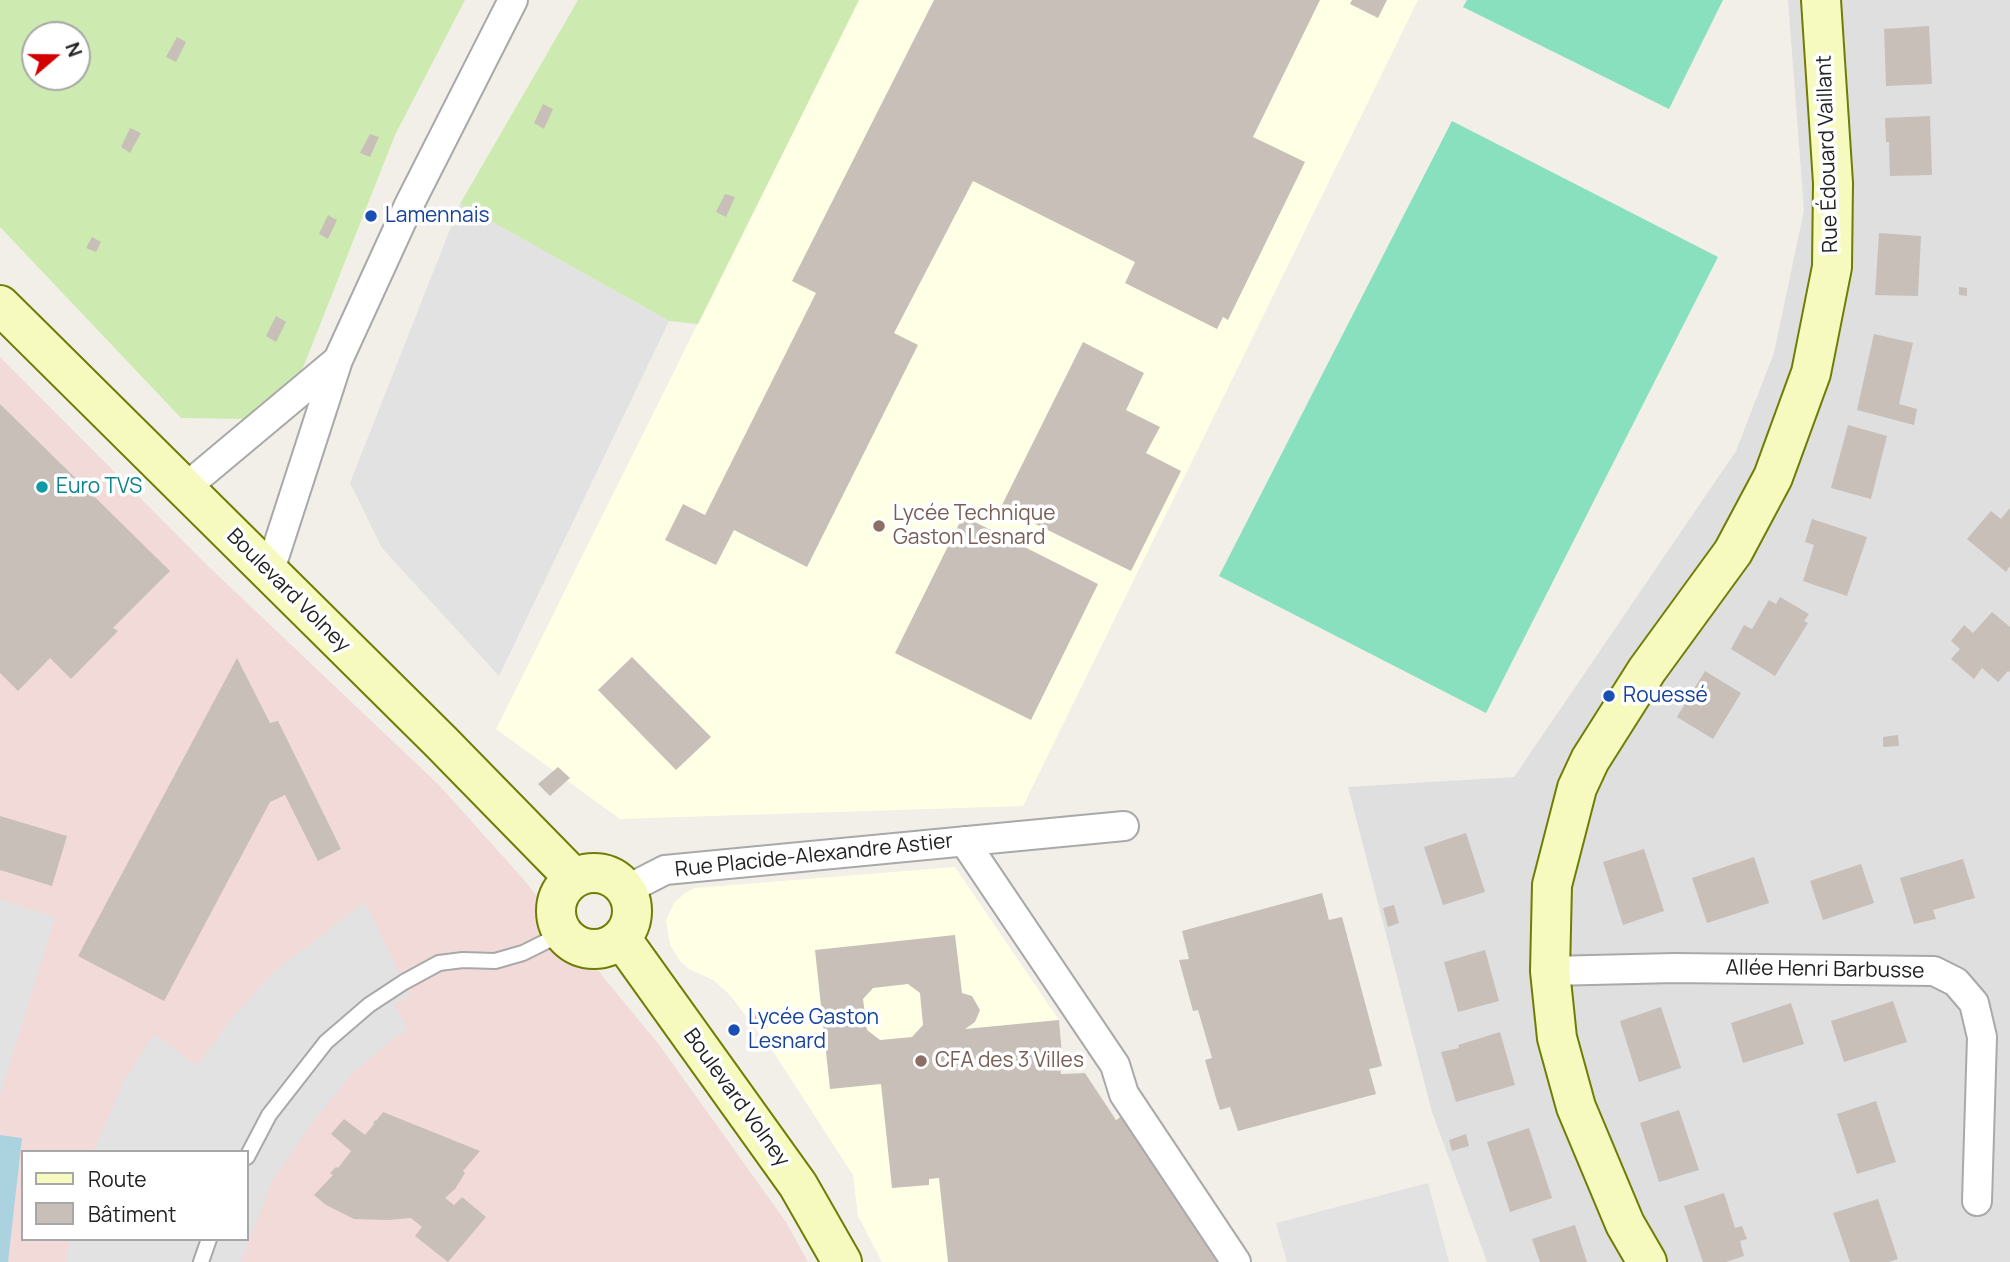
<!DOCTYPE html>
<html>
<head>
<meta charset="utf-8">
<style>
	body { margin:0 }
	#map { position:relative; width:2010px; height:1262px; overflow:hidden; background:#f2efe9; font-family:Manrope,sans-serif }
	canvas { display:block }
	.legend { position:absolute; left:21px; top:1150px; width:228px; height:91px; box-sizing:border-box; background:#fff; border:2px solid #a7a7a7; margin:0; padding:9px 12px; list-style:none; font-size:21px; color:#222 }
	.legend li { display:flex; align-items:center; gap:14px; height:35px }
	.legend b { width:35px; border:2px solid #a7a7a7 }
	.north { position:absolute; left:21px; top:21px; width:70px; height:70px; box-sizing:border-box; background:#fff; border:2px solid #a7a7a7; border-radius:50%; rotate:70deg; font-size:19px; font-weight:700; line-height:28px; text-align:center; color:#222 }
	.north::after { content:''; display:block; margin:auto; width:24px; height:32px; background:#d40000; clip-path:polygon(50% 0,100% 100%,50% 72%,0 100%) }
</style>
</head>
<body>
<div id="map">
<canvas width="2010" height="1262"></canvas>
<ul class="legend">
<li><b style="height:9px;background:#f7fabf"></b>Route</li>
<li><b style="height:19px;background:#c7bfb8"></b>Bâtiment</li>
</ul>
<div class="north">N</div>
</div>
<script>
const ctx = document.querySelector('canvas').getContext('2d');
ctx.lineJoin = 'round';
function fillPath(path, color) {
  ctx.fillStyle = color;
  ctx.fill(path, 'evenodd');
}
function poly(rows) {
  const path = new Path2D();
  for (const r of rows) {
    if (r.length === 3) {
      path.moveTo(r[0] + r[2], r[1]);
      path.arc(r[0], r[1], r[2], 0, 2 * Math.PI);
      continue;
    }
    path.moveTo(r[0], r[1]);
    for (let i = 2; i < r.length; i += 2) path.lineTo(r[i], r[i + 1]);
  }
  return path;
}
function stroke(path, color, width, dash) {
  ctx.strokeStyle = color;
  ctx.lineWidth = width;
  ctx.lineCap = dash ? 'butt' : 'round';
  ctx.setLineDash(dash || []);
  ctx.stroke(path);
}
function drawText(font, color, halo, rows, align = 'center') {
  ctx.font = font + ' Manrope,sans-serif';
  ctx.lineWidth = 7;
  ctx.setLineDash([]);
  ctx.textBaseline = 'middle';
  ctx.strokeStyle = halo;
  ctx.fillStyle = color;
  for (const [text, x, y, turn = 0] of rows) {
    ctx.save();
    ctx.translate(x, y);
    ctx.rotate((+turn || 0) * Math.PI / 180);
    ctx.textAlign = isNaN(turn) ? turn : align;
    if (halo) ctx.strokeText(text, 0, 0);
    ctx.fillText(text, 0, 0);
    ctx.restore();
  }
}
const residential = poly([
	[1788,0,2010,0,2010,1262,1487,1262,1432,1112,1348,787,1514,777,1736,451,1774,353,1804,210]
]);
const commercial = poly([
	[0,357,208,566,440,786,524,880,660,1046,786,1222,808,1262,0,1262],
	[23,1152,247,1152,247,1239,23,1239]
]);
const education = poly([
	[859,0,1418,0,1023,806,620,819,496,729],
	[955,867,1059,1020,1063,1065,1060,1066,1061,1074,1085,1073,1115,1119,1123,1115,1221,1262,882,1262,858,1216,853,1175,776,1056,730,995,713,980,689,969,680,961,670,945,666,920,674,903,685,893,695,888]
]);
const grass = poly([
	[0,0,465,0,395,135,299,378,244,419,181,418,0,227],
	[35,35,77,35,77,77,35,77],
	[578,0,859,0,698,324,669,321,460,204]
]);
const pitch = poly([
	[1467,0,1723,0,1669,109,1463,7],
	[1452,121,1718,257,1486,713,1219,576]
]);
const parking = poly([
	[460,204,669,321,499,676,382,548,350,483],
	[0,900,55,917,0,1096],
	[365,902,410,996,394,1004,408,1028,353,1072,310,1126,272,1181,241,1262,66,1262,70,1239,247,1239,247,1152,93,1152,124,1081,154,1034,197,1066,235,1014,275,971],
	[1428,1183,1449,1262,1287,1262,1276,1223]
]);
const water = poly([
	[0,1135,22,1138,8,1262,0,1262]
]);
const building = poly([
	[934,0,1320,0,1253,137,1305,162,1228,320,1223,317,1217,329,1125,283,1135,262,973,181,894,333,918,345,807,567,734,530,716,565,665,540,683,504,705,515,816,293,792,281],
	[1352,0,1387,0,1378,18,1350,4],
	[1929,26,1932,84,1886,86,1884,29],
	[177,37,186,42,176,62,166,57],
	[543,104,553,109,544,129,534,123],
	[1930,116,1932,175,1890,176,1889,142,1886,142,1885,118],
	[130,128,141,133,130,153,121,147],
	[370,134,379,137,370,157,360,153],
	[725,194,735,197,726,217,716,212],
	[328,215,337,220,328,239,319,234],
	[1879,233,1921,236,1918,296,1875,295],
	[92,237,101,242,96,252,86,248],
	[1959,287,1967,288,1967,296,1959,295],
	[276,316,286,322,276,342,266,336],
	[1874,334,1913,343,1899,404,1917,409,1914,425,1857,410],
	[1083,342,1144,373,1126,410,1160,427,1146,453,1181,471,1131,571,1001,507],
	[0,404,170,571,113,628,118,631,71,679,50,658,18,691,0,673],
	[1848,425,1887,436,1871,499,1831,488],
	[2010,508,2010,566,2006,572,1967,539,1991,511,2001,519],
	[963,516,1098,584,1031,720,895,653],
	[1812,519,1867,537,1847,596,1803,581,1814,545,1805,542],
	[1780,597,1809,614,1804,621,1808,623,1775,676,1731,649,1744,625,1752,629,1769,600,1776,604],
	[1992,612,2010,627,2010,672,2008,671,1998,682,1982,668,1974,679,1951,659,1960,649,1951,641,1964,625,1973,633],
	[632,657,711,737,676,770,598,690],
	[237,658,270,723,278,721,341,849,318,861,285,795,270,802,164,1001,78,956],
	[1705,671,1741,693,1713,739,1677,717],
	[1898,735,1899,746,1883,747,1883,737],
	[558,767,570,778,550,796,538,784],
	[0,816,67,836,52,886,0,870],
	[1466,833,1485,892,1443,905,1424,847],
	[1644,849,1664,911,1623,925,1603,862],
	[1754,857,1769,903,1707,923,1692,878],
	[1963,859,1975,898,1933,910,1936,919,1914,924,1900,878],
	[1861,864,1874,903,1823,920,1810,881],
	[1322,893,1329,920,1342,917,1382,1066,1369,1069,1376,1094,1238,1131,1230,1107,1220,1110,1216,1098,1205,1060,1212,1058,1198,1010,1193,1011,1179,960,1189,959,1182,931],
	[1394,905,1399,923,1388,927,1383,908],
	[955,935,962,993,972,996,980,1010,975,1022,965,1029,1059,1020,1063,1065,1060,1065,1061,1074,1085,1073,1116,1120,1123,1115,1221,1262,948,1262,939,1178,929,1179,929,1185,892,1188,881,1084,830,1089,815,950],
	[908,984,920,993,923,1025,912,1037,880,1040,867,1030,863,999,873,988],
	[1485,950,1499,1001,1458,1012,1444,962],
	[1893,1001,1907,1042,1844,1062,1831,1021],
	[1791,1003,1804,1044,1743,1063,1731,1023],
	[1661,1007,1681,1068,1639,1082,1620,1021],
	[755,1010,768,1026,762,1032,749,1016],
	[1500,1032,1515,1085,1456,1102,1441,1052,1459,1048,1458,1045],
	[1876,1101,1896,1162,1857,1174,1837,1114],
	[1679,1110,1699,1170,1659,1182,1640,1123],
	[383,1112,480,1151,463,1171,465,1173,455,1189,445,1198,454,1205,462,1197,486,1217,448,1262,415,1236,422,1227,411,1218,388,1220,354,1219,326,1205,314,1195,333,1175,330,1173,336,1167,338,1168,351,1151,331,1134,344,1119,365,1135,374,1124,373,1123,375,1120,376,1121],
	[1529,1128,1552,1198,1510,1212,1487,1142],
	[1466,1134,1469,1146,1452,1151,1449,1140],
	[1724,1193,1735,1228,1742,1226,1747,1239,1740,1241,1744,1256,1726,1262,1703,1262,1684,1206],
	[1878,1199,1898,1259,1888,1262,1850,1262,1833,1213],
	[1575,1225,1587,1262,1540,1262,1532,1239]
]);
const lane = poly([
	[247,1157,269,1115,326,1042,369,1005,404,982,439,963,463,960,495,961,523,953,563,933],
	[201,1262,209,1239]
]);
const street = poly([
	[185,488,338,360],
	[269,573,338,360,409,205,513,0],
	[964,841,1115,1065,1124,1094,1236,1262],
	[626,890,665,870,1124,826],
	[1550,971,1675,968,1934,971,1956,982,1974,1003,1982,1037,1977,1201]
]);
const secondary = poly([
	[0,305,441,742,574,878],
	[594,911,38],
	[621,938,798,1185,842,1262],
	[1647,1262,1625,1224,1576,1107,1557,1038,1550,971,1552,885,1577,788,1590,760,1647,670,1733,552,1773,477,1811,373,1832,267,1833,183,1821,0]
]);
const markers = [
	[371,216,7,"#1a4fb4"],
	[42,487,7,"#0f9aa8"],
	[879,526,7,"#8d6e63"],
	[1609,696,7,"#1a4fb4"],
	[734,1030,7,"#1a4fb4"],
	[921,1061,7,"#8d6e63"]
];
const streetNames = [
	["Rue Édouard Vaillant",1828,154,-92],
	["Boulevard Volney",288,591,45],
	["Rue Placide-Alexandre Astier",814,856,-6],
	["Allée Henri Barbusse",1825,970,1],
	["Boulevard Volney",736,1098,54]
];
const transitNames = [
	["Lamennais",385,216],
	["Rouessé",1623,696],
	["Lycée Gaston",748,1018],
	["Lesnard",748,1042]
];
const cultureNames = [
	["Euro TVS",56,487]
];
const educationNames = [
	["Lycée Technique",893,514],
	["Gaston Lesnard",893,538],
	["CFA des 3 Villes",935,1061]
];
fillPath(residential, '#e0dfdf');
fillPath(commercial, '#f2dad9');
fillPath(education, '#ffffe5');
fillPath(grass, '#cdebb0');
fillPath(pitch, '#88e0be');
fillPath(parking, '#e2e2e2');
fillPath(water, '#aad3df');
fillPath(building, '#c7bfb8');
stroke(lane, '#a9a9a9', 18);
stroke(street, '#a9a9a9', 32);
stroke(secondary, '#707d05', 42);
stroke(lane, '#fff', 14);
stroke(street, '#fff', 28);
stroke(secondary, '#f7fabf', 38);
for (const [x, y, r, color] of markers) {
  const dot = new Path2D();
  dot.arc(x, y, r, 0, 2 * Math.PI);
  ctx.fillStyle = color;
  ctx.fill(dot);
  stroke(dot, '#fff', 2.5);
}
drawText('21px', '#222', '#fff', streetNames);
drawText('21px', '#164399', '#fff', transitNames, 'left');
drawText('21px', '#0d838f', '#fff', cultureNames, 'left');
drawText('21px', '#785e54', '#fff', educationNames, 'left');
</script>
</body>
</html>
